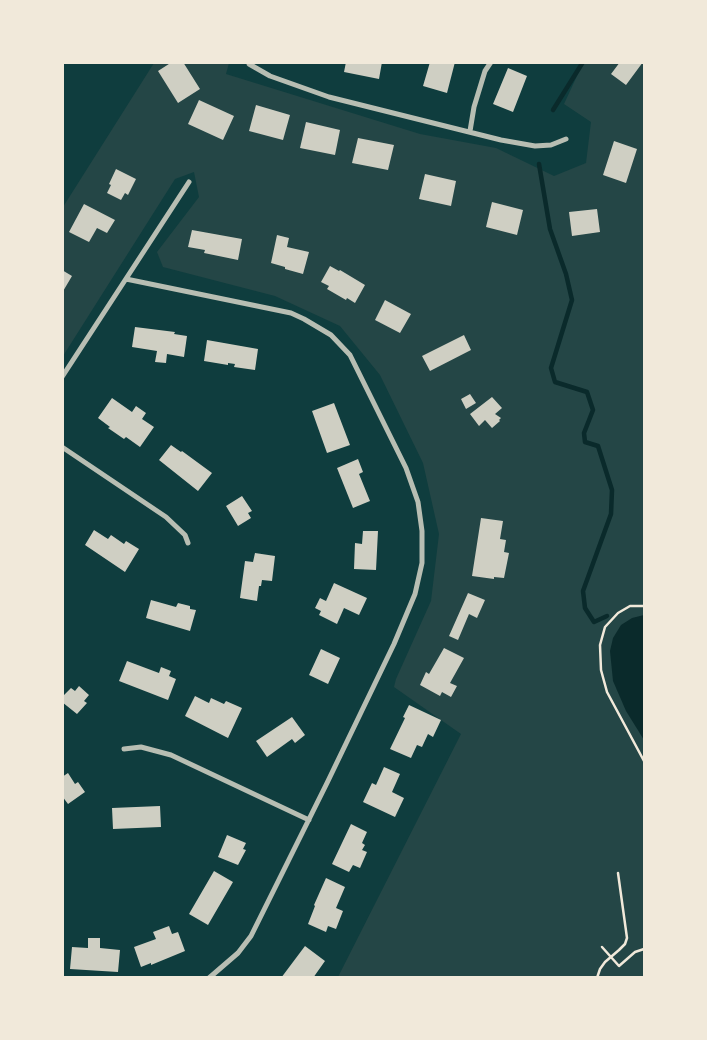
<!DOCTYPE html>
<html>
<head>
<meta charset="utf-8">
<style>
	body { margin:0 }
	#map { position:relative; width:707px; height:1040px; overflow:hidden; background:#0f3d3e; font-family:"Varela Round",sans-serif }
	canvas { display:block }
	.frame { position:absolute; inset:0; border:64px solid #f1e9da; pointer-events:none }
</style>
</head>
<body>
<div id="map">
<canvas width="707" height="1040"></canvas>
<div class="frame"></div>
</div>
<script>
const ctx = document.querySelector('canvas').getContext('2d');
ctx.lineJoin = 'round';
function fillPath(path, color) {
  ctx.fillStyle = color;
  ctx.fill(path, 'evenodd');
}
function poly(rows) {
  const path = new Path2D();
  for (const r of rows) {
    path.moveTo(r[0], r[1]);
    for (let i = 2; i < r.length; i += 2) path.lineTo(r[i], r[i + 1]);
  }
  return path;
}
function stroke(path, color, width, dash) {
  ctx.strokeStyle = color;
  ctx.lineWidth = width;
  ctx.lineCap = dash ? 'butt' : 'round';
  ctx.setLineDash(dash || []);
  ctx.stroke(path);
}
const green = poly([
	[154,63,229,63,226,74,420,134,496,148,554,176,586,163,591,122,564,104,583,63,644,63,644,977,338,977,461,734,394,687,396,679,431,601,439,534,423,463,380,375,340,326,275,296,163,267,157,252,199,197,194,172,175,179,63,356,63,207]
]);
const water = poly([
	[644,615,644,740,626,711,613,681,610,651,613,638,621,625,632,618]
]);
const stream = poly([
	[553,110,583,62],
	[539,164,550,229,566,274,572,300,551,368,555,382,587,392,593,410,584,433,585,442,598,446,612,490,611,514,583,591,585,608,594,622,607,616]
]);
const building = poly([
	[172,62,183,62,200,89,178,103,158,71],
	[346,62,382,62,379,79,344,72],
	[430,62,455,62,447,93,423,86],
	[620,62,643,62,626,85,611,74],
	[508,68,527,76,513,112,493,104],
	[199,100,234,116,223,140,188,124],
	[256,105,290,115,283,140,249,131],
	[306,122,340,130,335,155,300,148],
	[358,138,394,145,388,170,352,163],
	[614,141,637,149,626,183,603,175],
	[116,169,136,179,128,195,125,193,121,200,107,193,111,185,109,184],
	[425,174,456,181,451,206,419,199],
	[492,202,523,210,517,235,486,227],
	[84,204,115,220,107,233,97,228,89,242,69,232],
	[597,209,600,232,572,236,569,212],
	[192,230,242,239,238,260,204,253,205,250,188,247],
	[277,235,289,238,287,247,309,252,303,274,285,269,285,267,271,263],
	[330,266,339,271,340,270,365,285,355,303,347,298,346,300,327,289,329,286,321,282],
	[62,270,72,276,62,293],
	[385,300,411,314,400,333,375,320],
	[135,327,175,332,174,334,187,336,184,357,167,354,166,363,155,362,157,351,132,347],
	[464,335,471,350,430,371,422,356],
	[207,340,258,349,255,370,234,367,235,364,228,363,228,365,204,361],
	[470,394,476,403,466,409,461,399],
	[492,397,502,408,495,414,501,418,499,420,500,421,492,428,485,420,479,426,470,414],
	[112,398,132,412,136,406,146,413,142,419,154,427,140,447,126,437,124,439,108,428,110,427,98,418],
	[334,403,350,445,327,453,312,411],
	[171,445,181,452,182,451,212,473,198,491,159,460],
	[358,459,363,472,359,474,370,501,353,508,337,468],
	[242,496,252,511,248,513,251,518,238,526,226,506],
	[481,518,503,521,500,539,506,540,504,552,509,553,504,578,494,577,494,579,472,576],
	[94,530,108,539,111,535,124,544,126,541,139,549,125,572,85,545],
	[363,531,378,531,376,570,354,569,355,543,362,544],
	[255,553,275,556,272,581,262,580,261,586,259,586,257,601,240,598,245,561,253,562],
	[334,583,367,598,359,615,344,608,337,624,319,615,321,611,315,608,320,598,326,601],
	[468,593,485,600,477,618,469,614,458,640,449,636],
	[151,600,176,607,178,603,190,606,190,609,196,610,190,631,146,618],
	[444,648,464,658,450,683,457,686,451,697,442,692,440,696,420,685,426,672,429,674],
	[321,649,340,658,328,684,309,675],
	[127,661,159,673,161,667,171,671,169,676,176,679,168,700,119,681],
	[79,686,89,695,84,701,87,703,77,714,62,702,62,697,71,688,75,691],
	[195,696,209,703,211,698,224,704,226,701,242,708,228,738,185,716],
	[409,705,441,720,433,737,428,734,422,747,417,745,411,758,390,749,405,718,403,717],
	[292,717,305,735,295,743,292,739,267,757,256,741],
	[384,767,400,774,392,792,404,798,395,817,363,802,372,783,376,785],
	[68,773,75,784,78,782,85,792,68,804,62,796,62,777],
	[160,806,161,827,113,829,112,808],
	[351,824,367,832,362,843,365,845,362,850,367,852,360,868,353,865,349,872,332,864],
	[227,835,246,843,243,849,246,850,238,865,218,857],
	[214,871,233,882,208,925,189,914],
	[326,878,345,887,336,908,343,911,336,929,328,926,326,932,308,924,315,906,314,905],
	[169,926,172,934,178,932,185,951,151,965,151,963,141,967,134,947,156,939,153,932],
	[88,938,100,938,100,948,120,950,118,972,70,969,72,947,88,948],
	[305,946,325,961,313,978,281,978]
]);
const path = poly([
	[644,606,630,606,618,613,605,627,600,645,601,670,607,692,644,761],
	[602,947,619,966,635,952,644,949],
	[597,978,600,969,605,962,619,950,625,944,627,938,618,873]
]);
const minor = poly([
	[249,62,249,64,270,76,329,97,501,140,535,146,551,145,566,139],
	[470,131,474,107,485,71,491,62],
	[126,279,291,313,304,319,331,335,350,355,406,468,418,502,422,531,422,563,415,594,394,644,327,783,251,936,238,953,209,978],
	[62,377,189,182],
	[62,447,166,517,185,535,188,543],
	[124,749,141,747,171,755,309,820]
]);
fillPath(green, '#244646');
fillPath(water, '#0a2a2b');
stroke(stream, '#0a2a2b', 4.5);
fillPath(building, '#cfcfc3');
stroke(path, '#f1e9da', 2.5);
stroke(minor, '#b8beb3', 5);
</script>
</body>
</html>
